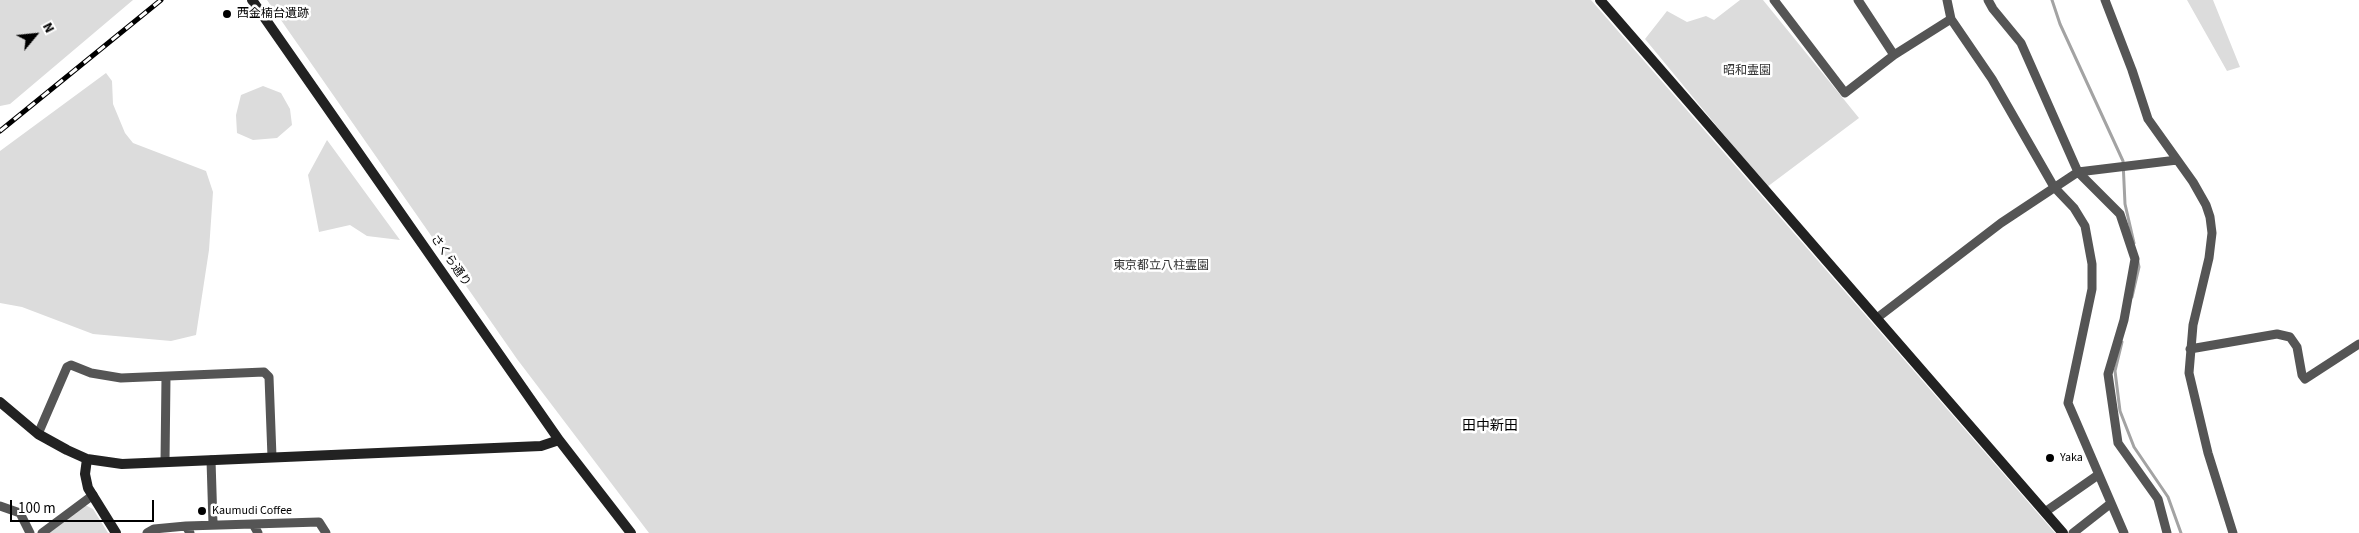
<!DOCTYPE html>
<html>
<head>
<meta charset="utf-8">
<style>
	body { margin:0 }
	#map { position:relative; width:2359px; height:533px; overflow:hidden; background:#fff; font-family:"Source Sans 3",sans-serif }
	canvas { display:block }
	.north { position:absolute; left:10px; top:10px; width:50px; height:50px; -webkit-text-stroke:4px #fff; paint-order:stroke; rotate:62deg; font-size:14px; font-weight:700; line-height:20px; text-align:center; color:#000 }
	.north::after { content:''; display:block; margin:auto; width:18px; height:22px; background:#000; clip-path:polygon(50% 0,100% 100%,50% 72%,0 100%) }
	.scale { position:absolute; left:10px; top:500px; width:144px; height:22px; box-sizing:border-box; border:2px solid #000; border-top:0; padding-left:6px; font-size:15px; line-height:18px; white-space:nowrap; color:#000; -webkit-text-stroke:4px #fff; paint-order:stroke }
</style>
</head>
<body>
<div id="map">
<canvas width="2359" height="533"></canvas>
<div class="north">N</div>
<div class="scale">100 m</div>
</div>
<script>
const ctx = document.querySelector('canvas').getContext('2d');
ctx.lineJoin = 'round';
function fillPath(path, color) {
  ctx.fillStyle = color;
  ctx.fill(path, 'evenodd');
}
function poly(rows) {
  const path = new Path2D();
  for (const r of rows) {
    path.moveTo(r[0], r[1]);
    for (let i = 2; i < r.length; i += 2) path.lineTo(r[i], r[i + 1]);
  }
  return path;
}
function stroke(path, color, width, dash) {
  ctx.strokeStyle = color;
  ctx.lineWidth = width;
  ctx.lineCap = dash ? 'butt' : 'round';
  ctx.setLineDash(dash || []);
  ctx.stroke(path);
}
function drawText(font, color, halo, rows, align = 'center') {
  ctx.font = font + ' "Source Sans 3","Noto Sans JP",sans-serif';
  ctx.lineWidth = 5;
  ctx.setLineDash([]);
  ctx.textBaseline = 'middle';
  ctx.strokeStyle = halo;
  ctx.fillStyle = color;
  for (const [text, x, y, turn = 0] of rows) {
    ctx.save();
    ctx.translate(x, y);
    ctx.rotate((+turn || 0) * Math.PI / 180);
    ctx.textAlign = isNaN(turn) ? turn : align;
    if (halo) ctx.strokeText(text, 0, 0);
    ctx.fillText(text, 0, 0);
    ctx.restore();
  }
}
const green = poly([
	[0,0,133,0,10,104,0,106],
	[267,0,1591,0,2055,533,649,533,517,359],
	[1740,0,1763,0,1859,118,1767,187,1645,39,1667,11,1687,22,1706,16,1714,20],
	[2187,0,2213,0,2240,67,2227,71],
	[106,73,112,81,113,104,125,133,133,143,206,171,213,192,209,250,196,335,171,341,93,334,22,307,0,303,0,151],
	[263,86,281,93,290,109,292,125,277,138,253,140,237,133,236,115,241,95],
	[327,140,400,240,367,236,350,225,319,232,308,175],
	[85,505,93,509,108,533,49,533]
]);
const stream = poly([
	[2052,0,2060,24,2123,161,2125,204,2134,243],
	[2132,297,2139,267,2138,262],
	[2122,342,2115,371,2120,411,2134,447,2168,497,2181,533]
]);
const street = poly([
	[1774,0,1845,93,1894,55],
	[1858,0,1894,55,1951,19],
	[1947,0,1951,19,1992,79,2054,187,2074,208,2085,226,2092,264,2092,289,2068,403,2124,533],
	[1988,0,1993,9,2021,43,2078,172,2120,214,2135,259,2124,320,2108,374,2118,443,2158,499,2167,533],
	[2105,0,2132,70,2148,119,2193,182,2206,205,2210,217,2212,233,2209,258,2193,325,2189,373,2208,453,2233,533],
	[1877,318,2001,223,2078,172,2177,160],
	[2190,349,2277,334,2290,337,2297,347,2302,375,2305,379,2359,344],
	[38,434,67,367,71,365,91,373,121,378,264,372,269,377,272,457],
	[211,460,213,524],
	[165,462,166,377],
	[0,506,20,513,30,533],
	[2045,512,2098,475],
	[253,524,258,533],
	[42,533,93,495],
	[147,533,154,529,186,526],
	[190,533,186,526,319,522,326,533],
	[2073,533,2110,504]
]);
const secondary = poly([
	[252,0,559,440,631,533],
	[1600,0,2063,533],
	[0,402,38,434,67,450,87,459,122,464,541,446,559,440],
	[87,459,85,474,88,488,116,533]
]);
const rail = poly([
	[0,131,161,0]
]);
const markers = [
	[227,14,5,"#000"],
	[2050,458,5,"#000"],
	[202,511,5,"#000"]
];
const poiNames = [
	["西金楠台遺跡",237,14],
	["Yaka",2060,458],
	["Kaumudi Coffee",212,511]
];
const parkNames = [
	["昭和霊園",1747,71],
	["東京都立八柱霊園",1161,266]
];
const streetNames = [
	["さくら通り",450,261,55]
];
const neighbourhoodNames = [
	["田中新田",1490,427]
];
fillPath(green, '#dcdcdc');
stroke(stream, '#a3a3a3', 3);
stroke(street, '#555', 9);
stroke(secondary, '#222', 10);
stroke(rail, '#000', 5);
stroke(rail, '#fff', 3, [9]);
for (const [x, y, r, color] of markers) {
  const dot = new Path2D();
  dot.arc(x, y, r, 0, 2 * Math.PI);
  ctx.fillStyle = color;
  ctx.fill(dot);
  stroke(dot, '#fff', 2);
}
drawText('12px', '#000', '#fff', poiNames, 'left');
drawText('12px', '#333', '#fff', parkNames);
drawText('12px', '#000', '#fff', streetNames);
drawText('14px', '#000', '#fff', neighbourhoodNames);
</script>
</body>
</html>
